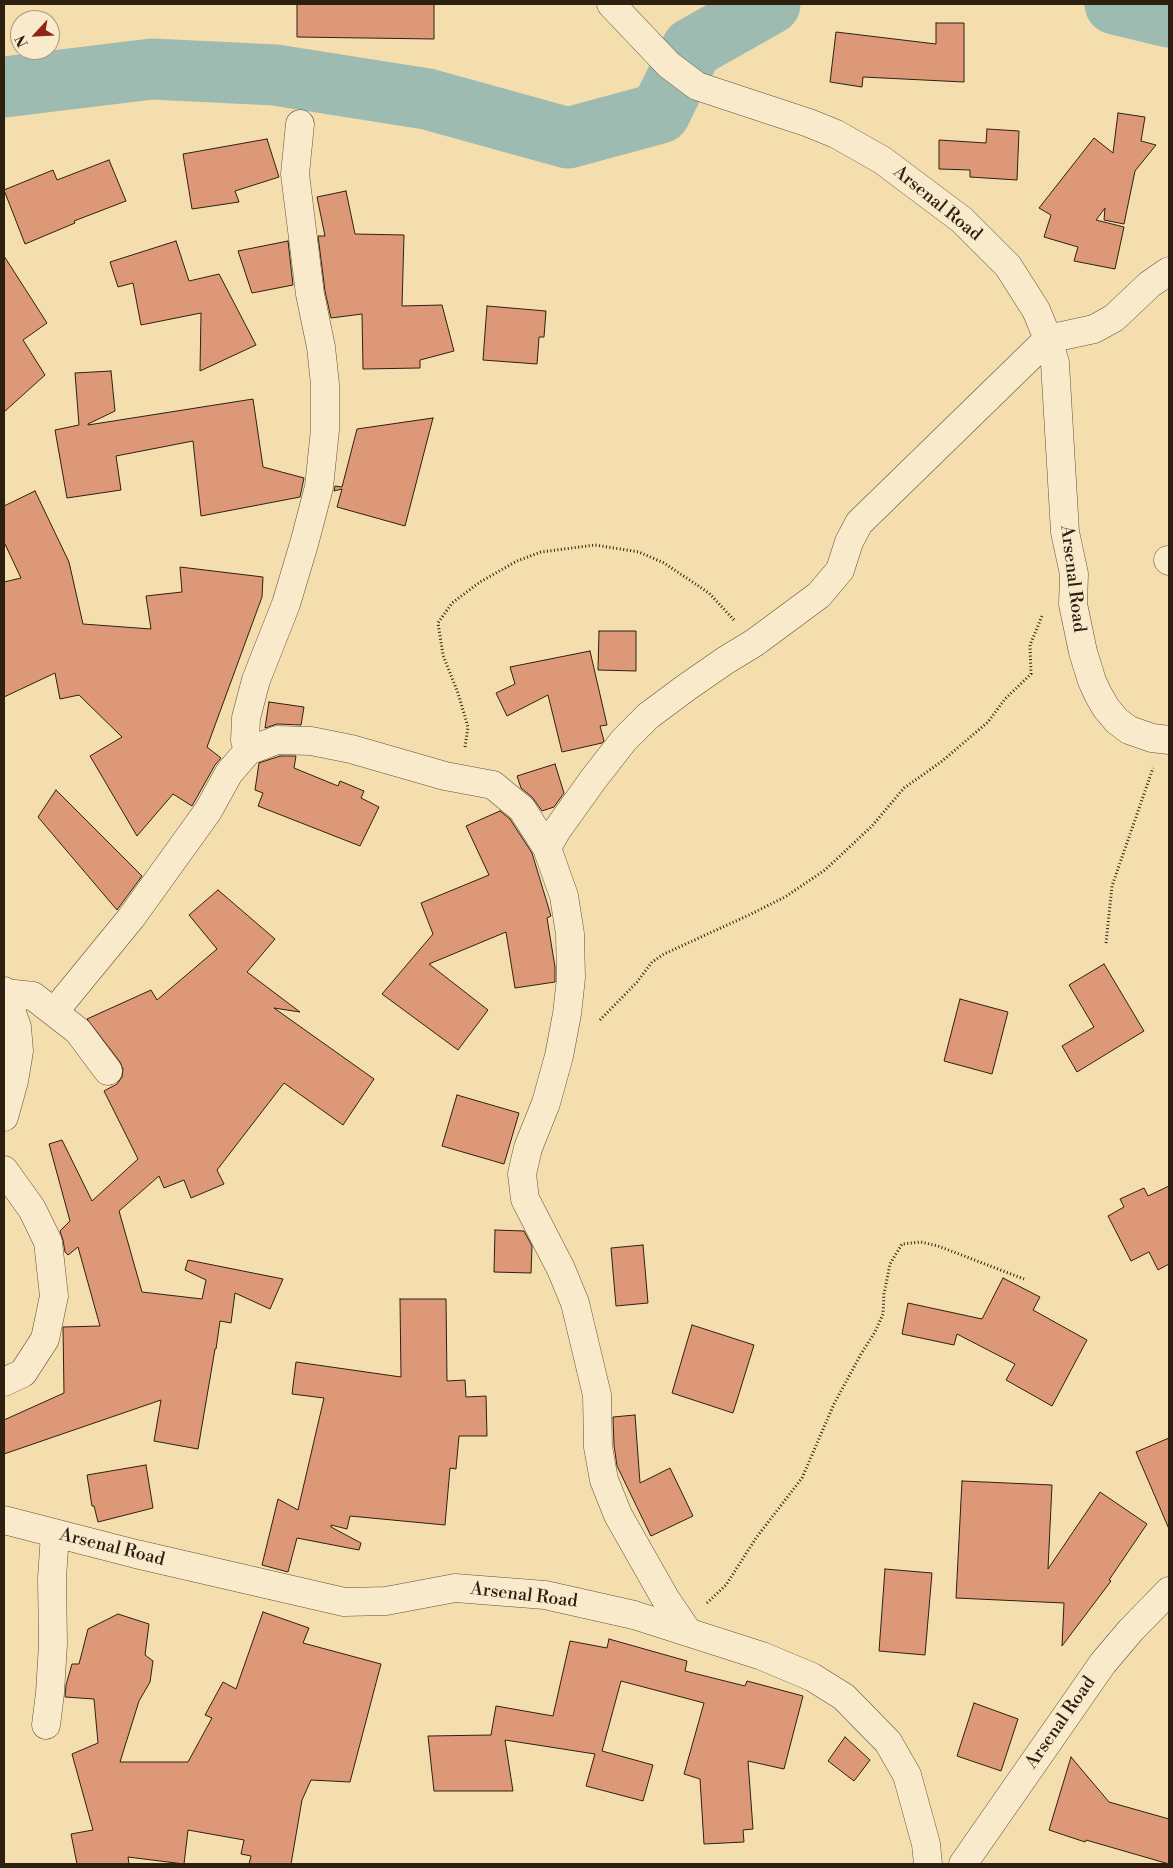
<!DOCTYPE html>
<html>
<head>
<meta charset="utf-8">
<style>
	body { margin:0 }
	#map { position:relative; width:1173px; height:1868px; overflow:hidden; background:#f4dead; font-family:"Libre Bodoni",serif }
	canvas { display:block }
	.frame { position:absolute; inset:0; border:5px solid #2e2011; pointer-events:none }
	.north { position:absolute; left:10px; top:10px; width:50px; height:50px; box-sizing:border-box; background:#f8eaca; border:1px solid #a79980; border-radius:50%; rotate:245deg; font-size:14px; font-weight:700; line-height:20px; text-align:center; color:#2e2011 }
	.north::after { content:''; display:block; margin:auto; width:18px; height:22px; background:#8f2418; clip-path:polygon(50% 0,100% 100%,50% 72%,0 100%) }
</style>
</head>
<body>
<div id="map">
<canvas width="1173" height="1868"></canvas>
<div class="frame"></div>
<div class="north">N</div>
</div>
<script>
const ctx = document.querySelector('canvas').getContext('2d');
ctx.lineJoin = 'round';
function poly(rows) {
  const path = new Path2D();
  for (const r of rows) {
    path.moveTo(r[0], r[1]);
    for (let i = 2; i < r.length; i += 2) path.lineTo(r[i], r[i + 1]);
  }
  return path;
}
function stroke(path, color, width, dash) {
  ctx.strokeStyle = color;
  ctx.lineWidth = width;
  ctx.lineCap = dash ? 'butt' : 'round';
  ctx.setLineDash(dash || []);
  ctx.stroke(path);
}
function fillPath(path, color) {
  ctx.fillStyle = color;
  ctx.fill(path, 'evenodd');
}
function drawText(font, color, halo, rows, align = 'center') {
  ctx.font = font + ' "Libre Bodoni",serif';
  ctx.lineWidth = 4.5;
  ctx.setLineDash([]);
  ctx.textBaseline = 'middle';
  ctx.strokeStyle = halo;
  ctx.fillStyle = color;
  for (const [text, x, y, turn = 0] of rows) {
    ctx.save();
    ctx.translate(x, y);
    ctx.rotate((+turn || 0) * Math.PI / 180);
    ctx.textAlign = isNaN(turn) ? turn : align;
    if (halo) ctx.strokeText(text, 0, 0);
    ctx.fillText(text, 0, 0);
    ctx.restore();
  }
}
const river = poly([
	[1115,4,1169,17],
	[4,87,152,69,275,75,427,99,568,138,660,113,692,48,770,4]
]);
const building = poly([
	[297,4,434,4,434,39,297,37,297,4],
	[936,23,964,23,964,82,863,77,862,87,830,82,836,32,936,44,936,23],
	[1118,113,1145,117,1141,141,1156,145,1135,171,1124,224,1104,220,1105,208,1096,220,1124,227,1115,269,1074,261,1078,247,1044,237,1051,215,1039,208,1094,138,1113,153,1118,113],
	[987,129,1019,131,1017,180,970,177,970,170,939,169,939,140,986,143,987,129],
	[267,139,279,177,235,191,239,202,192,209,183,154,267,139],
	[109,160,126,201,74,221,75,223,25,244,4,190,53,170,57,180,109,160],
	[346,191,355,234,404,235,402,306,442,305,454,351,420,360,420,368,363,369,362,314,331,318,325,291,318,236,325,236,317,197,346,191],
	[176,241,189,281,219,274,256,345,200,371,201,313,141,325,133,283,118,287,110,262,176,241],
	[288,241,293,285,252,293,238,251,288,241],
	[4,256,47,323,23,340,45,375,4,412,4,256],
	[487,306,546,311,544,337,539,337,537,364,483,360,487,306],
	[111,371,115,411,88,424,88,425,253,399,263,467,304,478,300,497,201,516,193,441,116,456,121,490,67,498,55,430,79,425,75,373,111,371],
	[433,418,405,526,337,507,342,489,334,491,335,486,342,487,357,429,433,418],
	[35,491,69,562,83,624,151,629,146,596,182,592,180,567,263,577,262,597,207,747,221,758,215,765,192,806,173,794,137,836,90,756,122,737,79,695,60,699,55,673,4,697,4,582,21,578,4,542,4,506,35,491],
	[599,631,636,631,636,671,598,670,599,631],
	[590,651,607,725,600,726,604,741,602,743,562,752,548,695,507,716,496,693,515,684,510,667,590,651],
	[269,702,304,707,301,725,277,724,265,728,269,702],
	[280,756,296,756,294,768,338,786,340,781,364,791,361,798,379,807,360,846,258,806,263,793,255,790,259,763,280,756],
	[555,764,564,793,554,807,542,811,532,797,521,788,517,776,555,764],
	[56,790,142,876,117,910,38,817,56,790],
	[500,811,510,819,532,853,551,916,547,918,555,967,555,982,515,988,506,932,429,964,488,1010,458,1050,382,994,433,934,421,903,489,875,466,826,500,811],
	[218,890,275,939,247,972,300,1012,274,1008,374,1079,343,1125,284,1083,217,1170,224,1184,191,1198,184,1180,164,1188,159,1176,119,1211,142,1292,202,1299,206,1280,185,1270,188,1260,283,1279,270,1309,235,1293,231,1323,220,1321,216,1349,215,1349,198,1449,154,1441,161,1400,4,1454,4,1420,64,1393,63,1327,100,1326,78,1247,68,1255,65,1252,63,1240,60,1231,70,1221,49,1144,62,1140,92,1201,138,1159,104,1091,117,1084,122,1077,123,1069,120,1062,87,1019,151,990,157,1000,217,949,189,915,218,890],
	[1104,964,1144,1031,1077,1072,1062,1046,1094,1027,1069,985,1104,964],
	[960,999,1008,1012,992,1074,944,1061,960,999],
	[457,1095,519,1113,504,1164,442,1146,457,1095],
	[1169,1186,1169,1264,1158,1270,1149,1252,1131,1261,1108,1216,1124,1207,1120,1199,1144,1188,1148,1196,1169,1186],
	[495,1230,524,1231,532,1246,531,1273,494,1272,495,1230],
	[643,1245,648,1303,616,1306,611,1248,643,1245],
	[1003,1278,1040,1297,1033,1310,1087,1340,1052,1406,1006,1380,1015,1364,957,1334,954,1345,902,1334,908,1303,982,1319,1003,1278],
	[400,1299,446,1299,447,1381,465,1380,466,1397,486,1396,487,1436,459,1436,456,1469,450,1468,445,1525,350,1516,347,1529,331,1525,331,1527,361,1543,359,1550,297,1538,288,1572,262,1565,278,1499,298,1510,324,1398,292,1394,296,1362,401,1377,400,1299],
	[692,1325,754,1345,733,1413,672,1393,692,1325],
	[635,1415,640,1483,670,1468,693,1516,651,1536,617,1466,614,1445,613,1417,635,1415],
	[1169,1438,1169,1529,1136,1452,1169,1438],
	[146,1465,153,1508,98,1522,94,1506,92,1506,87,1475,146,1465],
	[962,1481,1052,1485,1048,1569,1100,1492,1147,1524,1109,1580,1111,1581,1062,1646,1064,1603,956,1598,962,1481],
	[885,1569,932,1573,925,1655,879,1651,885,1569],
	[263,1612,309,1628,303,1643,381,1664,350,1782,311,1780,302,1800,291,1864,249,1864,251,1856,241,1854,244,1840,188,1830,184,1864,128,1857,129,1864,77,1864,71,1834,93,1830,72,1754,98,1743,94,1699,65,1697,66,1685,72,1664,79,1664,88,1629,118,1614,149,1624,145,1655,153,1661,150,1682,139,1701,120,1762,188,1762,212,1718,205,1715,223,1682,236,1689,263,1612],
	[609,1639,687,1661,685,1671,745,1686,747,1681,803,1696,784,1769,748,1761,753,1829,743,1830,744,1842,704,1844,700,1779,684,1774,704,1703,621,1681,602,1751,653,1765,643,1801,586,1786,595,1754,505,1740,513,1791,434,1791,428,1736,491,1735,496,1706,553,1716,570,1641,607,1648,609,1639],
	[974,1703,1018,1719,1001,1771,957,1756,974,1703],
	[845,1737,870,1760,854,1781,828,1761,845,1737],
	[1071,1757,1109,1802,1169,1819,1169,1864,1086,1840,1085,1842,1049,1830,1071,1757]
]);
const path = poly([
	[465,747,468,727,458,693,443,655,438,623,452,603,480,582,517,561,541,552,595,545,639,552,664,563,709,593,734,620],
	[1106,943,1112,886,1153,768],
	[600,1020,637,982,652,962,664,954,749,915,785,897,825,870,872,826,904,788,941,762,988,722,1005,699,1031,674,1030,645,1042,616],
	[707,1603,726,1585,756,1538,802,1478,834,1404,861,1354,875,1332,883,1314,884,1294,890,1264,902,1244,921,1242,938,1246,1024,1279]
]);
const minor = poly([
	[611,4,669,65,697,86,809,123,836,134,882,160,962,220,1008,266,1036,310,1048,339,1055,363,1065,532,1074,574,1073,604,1083,652,1092,681,1098,694,1106,708,1117,721,1129,730,1152,738,1169,740],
	[1168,560,1169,561],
	[248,751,245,740,246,718,256,680,286,604,304,544,319,487,325,430,325,384,321,347,310,294,295,174,300,124],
	[547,848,557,830,595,777,624,740,648,716,687,687,726,660,754,643,819,595,840,570,849,542,859,523,1048,339,1094,329,1114,318,1150,284,1169,271],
	[4,991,17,1027,19,1051,14,1081,4,1117],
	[5,993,33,996,78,1031,108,1071],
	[54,1012,131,918,208,811,229,773,248,751,277,740,311,741,351,749,445,776,493,785,522,809,547,848,564,896,570,934,571,978,567,1014,559,1056,546,1103,528,1148,522,1174,525,1199,561,1269,575,1303,597,1395,598,1447,604,1480,618,1515,665,1598,688,1632],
	[4,1170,32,1209,48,1242,54,1296,45,1339,23,1373,4,1382],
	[4,1520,136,1554,344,1602,386,1601,455,1588,545,1595,634,1615,762,1656,812,1677,844,1697,888,1742,907,1775,926,1844,928,1864],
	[46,1725,50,1693,53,1644,52,1578,55,1534],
	[963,1864,1103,1663,1131,1630,1169,1591]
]);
const streetNames = [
	["Arsenal Road",937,204,39],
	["Arsenal Road",1072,579,83],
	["Arsenal Road",112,1548,14],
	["Arsenal Road",524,1596,7],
	["Arsenal Road",1061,1723,-55]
];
stroke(river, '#9dbbb1', 61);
fillPath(building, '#dd9878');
stroke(building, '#2e2011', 1);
stroke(minor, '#605038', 29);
stroke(path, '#2e2011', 3, [1, 2.5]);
stroke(minor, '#f8eaca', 28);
drawText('18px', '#2e2011', '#f8eaca', streetNames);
</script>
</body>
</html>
